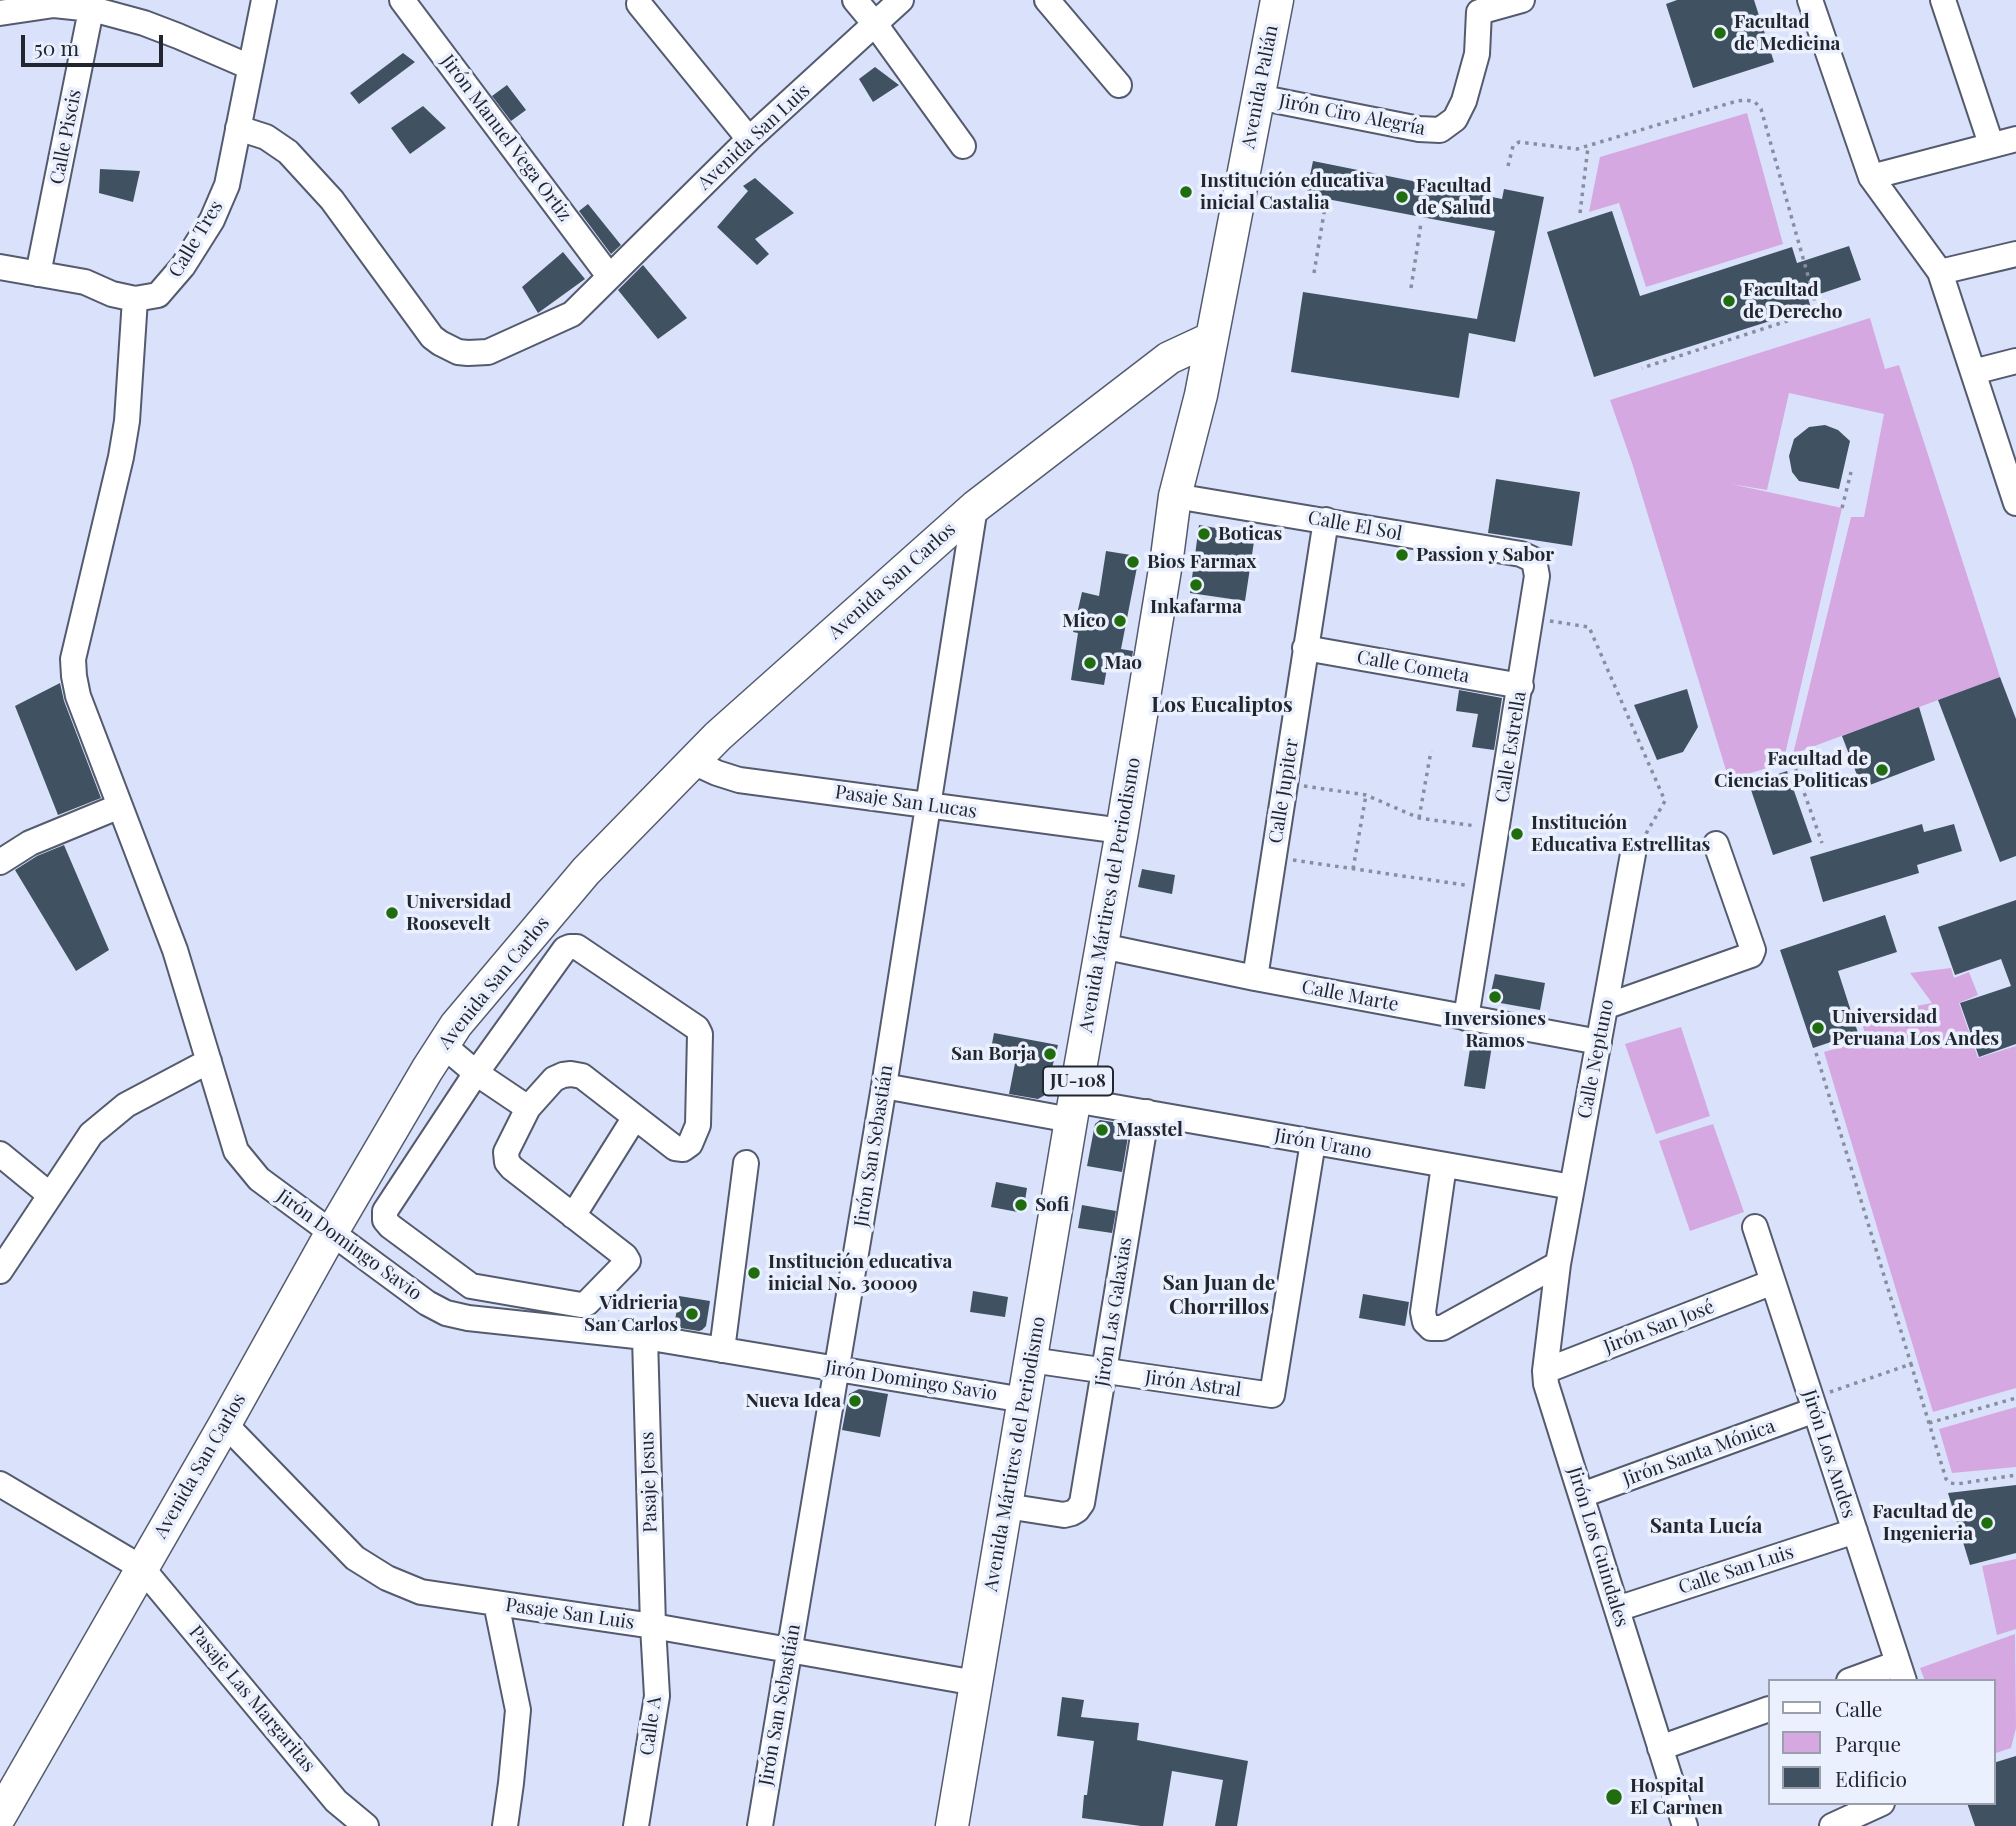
<!DOCTYPE html>
<html>
<head>
<meta charset="utf-8">
<style>
	body { margin:0 }
	#map { position:relative; width:2016px; height:1826px; overflow:hidden; background:#d9e2fa; font-family:"Playfair Display",serif }
	canvas { display:block }
	.legend { position:absolute; left:1768px; top:1679px; width:228px; height:126px; box-sizing:border-box; background:#eaf0fe; border:2px solid #9a9fab; margin:0; padding:9px 12px; list-style:none; font-size:21px; color:#22262e }
	.legend li { display:flex; align-items:center; gap:14px; height:35px }
	.legend b { width:35px; border:2px solid #9a9fab }
	.scale { position:absolute; left:21px; top:35px; width:142px; height:32px; box-sizing:border-box; border:4px solid #22262e; border-top:0; padding-left:9px; font-size:21px; line-height:24px; white-space:nowrap; color:#22262e; -webkit-text-stroke:5px #eaf0fe; paint-order:stroke }
</style>
</head>
<body>
<div id="map">
<canvas width="2016" height="1826"></canvas>
<ul class="legend">
<li><b style="height:9px;background:#fff"></b>Calle</li>
<li><b style="height:19px;background:#d6a8e1"></b>Parque</li>
<li><b style="height:19px;background:#405261"></b>Edificio</li>
</ul>
<div class="scale">50 m</div>
</div>
<script>
const ctx = document.querySelector('canvas').getContext('2d');
ctx.lineJoin = 'round';
function fillPath(path, color) {
  ctx.fillStyle = color;
  ctx.fill(path, 'evenodd');
}
function poly(rows) {
  const path = new Path2D();
  for (const r of rows) {
    path.moveTo(r[0], r[1]);
    for (let i = 2; i < r.length; i += 2) path.lineTo(r[i], r[i + 1]);
  }
  return path;
}
function stroke(path, color, width, dash) {
  ctx.strokeStyle = color;
  ctx.lineWidth = width;
  ctx.lineCap = dash ? 'butt' : 'round';
  ctx.setLineDash(dash || []);
  ctx.stroke(path);
}
function drawText(font, color, halo, rows, align = 'center') {
  ctx.font = font + ' "Playfair Display",serif';
  ctx.lineWidth = 7;
  ctx.setLineDash([]);
  ctx.textBaseline = 'middle';
  ctx.strokeStyle = halo;
  ctx.fillStyle = color;
  for (const [text, x, y, turn = 0] of rows) {
    ctx.save();
    ctx.translate(x, y);
    ctx.rotate((+turn || 0) * Math.PI / 180);
    ctx.textAlign = isNaN(turn) ? turn : align;
    if (halo) ctx.strokeText(text, 0, 0);
    ctx.fillText(text, 0, 0);
    ctx.restore();
  }
}
const green = poly([
	[1747,113,1783,244,1646,287,1619,203,1589,212,1600,157],
	[1870,318,1885,369,1899,365,2000,677,1793,754,1851,517,1864,517,1884,414,1789,393,1767,490,1731,484,1842,508,1783,763,1729,780,1632,463,1610,400],
	[1951,968,1954,978,1969,972,1978,995,1959,1003,1978,1058,2016,1046,2016,1388,1933,1412,1824,1052,1867,1040,1860,1017,1932,1003,1910,973],
	[1681,1027,1710,1116,1656,1134,1625,1044],
	[1713,1124,1744,1212,1690,1231,1659,1141],
	[2016,1407,2016,1467,1952,1473,1939,1429],
	[2016,1559,2016,1629,1997,1635,1982,1566],
	[2015,1634,2016,1728,2011,1748,1993,1754,1993,1681,1925,1681,1920,1668]
]);
const building = poly([
	[1677,0,1754,0,1774,62,1693,88,1666,4],
	[403,53,415,62,359,104,350,93],
	[875,67,899,85,873,102,859,79],
	[507,85,526,110,511,121,492,96],
	[423,106,446,128,410,154,391,128],
	[1313,161,1502,199,1504,189,1544,197,1515,342,1469,333,1459,398,1291,372,1303,292,1477,319,1495,231,1306,195],
	[100,169,140,171,133,202,99,193],
	[755,178,794,213,755,239,769,254,757,265,717,227,748,191,743,186],
	[588,204,621,245,611,254,579,211],
	[1612,211,1640,296,1792,247,1797,263,1849,246,1861,280,1808,298,1811,308,1594,377,1547,232],
	[563,252,585,279,538,313,522,287],
	[643,265,687,318,658,339,618,290],
	[1825,425,1838,430,1850,441,1839,489,1799,481,1792,472,1789,456,1794,439,1809,427],
	[1496,479,1580,492,1572,546,1488,533],
	[1199,525,1255,535,1245,601,1190,593],
	[1106,551,1131,555,1137,558,1138,562,1121,649,1133,651,1131,665,1108,662,1104,685,1071,680,1078,633,1073,632,1082,592,1099,596],
	[2000,677,2016,719,2016,856,2000,862,1938,700],
	[60,683,64,701,101,798,58,815,15,706],
	[1687,689,1698,727,1683,752,1657,760,1634,705],
	[1459,690,1502,698,1494,750,1472,747,1478,714,1456,711],
	[1919,707,1935,760,1862,788,1842,736],
	[1787,771,1812,842,1773,855,1749,784],
	[1922,824,1924,832,1954,824,1962,851,1917,865,1919,873,1823,902,1810,857],
	[64,845,109,950,76,971,15,870,37,856],
	[1142,869,1175,875,1172,894,1138,887],
	[2016,900,2016,1044,1979,1057,1960,1003,2011,986,2001,959,1955,975,1938,927],
	[1885,915,1897,952,1838,971,1858,1033,1813,1048,1780,950],
	[1495,974,1545,983,1540,1010,1489,1001],
	[994,1033,1058,1045,1045,1095,1038,1099,1009,1094,1017,1053,991,1049],
	[1472,1036,1493,1039,1485,1089,1464,1086],
	[1100,1120,1130,1125,1122,1172,1087,1166,1095,1124],
	[996,1182,1027,1188,1023,1213,991,1207],
	[1082,1205,1116,1211,1112,1233,1078,1228],
	[973,1291,1008,1297,1005,1317,970,1312],
	[1363,1294,1409,1302,1405,1326,1359,1318],
	[679,1296,710,1301,706,1326,702,1330,699,1331,674,1327],
	[859,1389,888,1394,880,1437,842,1430,849,1394],
	[2016,1485,2016,1553,1970,1565,1948,1493],
	[1062,1697,1084,1700,1081,1717,1139,1723,1137,1740,1248,1761,1237,1826,1215,1826,1223,1780,1172,1771,1163,1826,1141,1826,1082,1818,1084,1795,1087,1795,1094,1741,1057,1736],
	[2016,1756,2016,1826,1975,1826,1967,1803,1993,1803,1993,1763]
]);
const path = poly([
	[1508,166,1513,146,1519,142,1577,149,1737,101,1746,100,1755,102,1761,109,1814,297,1815,309,1812,313,1642,368],
	[1580,213,1588,147],
	[1314,273,1325,207],
	[1411,288,1421,223],
	[1842,508,1851,472],
	[1550,621,1589,627,1665,801,1644,837],
	[1783,763,1791,762,1794,764,1822,843],
	[1304,786,1366,795,1419,818,1476,826],
	[1419,818,1431,751],
	[1293,860,1465,885],
	[1353,869,1366,795],
	[1816,1053,1911,1364],
	[1830,1392,1911,1364,1946,1479,1950,1483,1957,1484,2016,1475],
	[1929,1423,2016,1398]
]);
const minor = poly([
	[402,0,609,276],
	[855,0,875,24,963,146],
	[1047,0,1119,85],
	[1810,0,1871,177,1940,272,2016,503],
	[1943,0,1991,144],
	[639,4,749,139],
	[0,13,54,5,92,9,144,23,178,36,250,67],
	[1258,97,1419,129,1440,130,1455,119,1464,101,1477,54,1479,12,1522,0],
	[238,128,266,137,288,152,332,200,432,337,440,343,458,352,468,353,488,352,572,314,749,139,901,0],
	[1871,177,2016,139],
	[0,267,85,282,112,294,135,299,158,295,183,266,212,220,227,185,264,0],
	[1940,272,2016,254],
	[38,274,93,0],
	[135,299,127,421,121,457,73,659,74,676,78,696,175,950,236,1151,259,1179,427,1303,446,1313,468,1318,645,1337,1024,1400],
	[1973,372,2016,361],
	[1175,496,1521,554,1534,560,1537,576,1466,1018],
	[1305,648,1521,686],
	[693,762,717,773,739,780,1122,831],
	[1633,854,1558,1264,1545,1371,1546,1384,1685,1826],
	[0,862,30,843,120,806],
	[1102,946,1255,978,1599,1042],
	[570,947,577,947,697,1028,700,1034,698,1125,690,1144,683,1149,675,1148,582,1076,571,1074,563,1075,554,1079,528,1108,506,1152,507,1162,512,1168,625,1256,628,1261,587,1303,581,1305,471,1286,390,1226,385,1220,385,1211,476,1073,565,949,570,947],
	[1255,978,1326,520],
	[1607,1006,1751,955,1753,950,1716,844],
	[443,1045,476,1073,528,1108],
	[884,1086,1071,1120],
	[1074,1100,1572,1187],
	[0,1154,50,1195],
	[1444,1165,1423,1312,1425,1322,1431,1328,1442,1328,1558,1264],
	[573,1216,635,1117],
	[1755,1227,1904,1681],
	[0,1271,91,1134,126,1105,209,1061],
	[722,1350,746,1163],
	[1031,1360,1272,1395,1313,1142],
	[1545,1371,1773,1282],
	[225,1424,355,1558,387,1578,421,1592,653,1626,976,1683],
	[0,1484,142,1568,336,1801,366,1826],
	[1582,1495,1815,1410],
	[1006,1506,1064,1515,1072,1513,1077,1510,1082,1503,1147,1112],
	[496,1603,518,1710,511,1783,505,1826],
	[1617,1609,1855,1531],
	[1849,1681,1898,1663],
	[1660,1748,1769,1709],
	[636,1826,657,1696,653,1626,645,1337],
	[760,1826,884,1086,975,507],
	[1832,1826,1882,1803]
]);
const major = poly([
	[0,1816,225,1424,332,1232,427,1070,456,1025,586,871,718,736,975,507,1169,358,1212,338],
	[952,1826,1071,1120,1122,831,1167,557,1175,496,1201,395,1277,0]
]);
const markers = [
	[1720,33,7,"#206d0f"],
	[1186,192,7,"#206d0f"],
	[1402,197,7,"#206d0f"],
	[1729,301,7,"#206d0f"],
	[1204,534,7,"#206d0f"],
	[1402,555,7,"#206d0f"],
	[1133,562,7,"#206d0f"],
	[1196,585,7,"#206d0f"],
	[1120,621,7,"#206d0f"],
	[1090,663,7,"#206d0f"],
	[1882,770,7,"#206d0f"],
	[1517,834,7,"#206d0f"],
	[392,913,7,"#206d0f"],
	[1495,997,7,"#206d0f"],
	[1818,1028,7,"#206d0f"],
	[1050,1054,7,"#206d0f"],
	[1102,1130,7,"#206d0f"],
	[1021,1205,7,"#206d0f"],
	[754,1273,7,"#206d0f"],
	[692,1314,7,"#206d0f"],
	[855,1401,7,"#206d0f"],
	[1987,1523,7,"#206d0f"],
	[1614,1797,9,"#206d0f"]
];
const shields = [
	[1078,1081,70]
];
const shieldNames = [
	["JU-108",1078,1081]
];
const poiNames = [
	["Facultad",1734,22],
	["de Medicina",1734,44],
	["Institución educativa",1200,181],
	["inicial Castalia",1200,203],
	["Facultad",1416,186],
	["de Salud",1416,208],
	["Facultad",1743,290],
	["de Derecho",1743,312],
	["Boticas",1218,534],
	["Passion y Sabor",1416,555],
	["Bios Farmax",1147,562],
	["Inkafarma",1196,607,"center"],
	["Mico",1106,621,"right"],
	["Mao",1104,663],
	["Facultad de",1868,759,"right"],
	["Ciencias Politicas",1868,781,"right"],
	["Institución",1531,823],
	["Educativa Estrellitas",1531,845],
	["Universidad",406,902],
	["Roosevelt",406,924],
	["Universidad",1832,1017],
	["Peruana Los Andes",1832,1039],
	["Inversiones",1495,1019,"center"],
	["Ramos",1495,1041,"center"],
	["San Borja",1036,1054,"right"],
	["Masstel",1116,1130],
	["Sofi",1035,1205],
	["Institución educativa",768,1262],
	["inicial No. 30009",768,1284],
	["Vidrieria",678,1303,"right"],
	["San Carlos",678,1325,"right"],
	["Nueva Idea",841,1401,"right"],
	["Facultad de",1973,1512,"right"],
	["Ingenieria",1973,1534,"right"],
	["Hospital",1630,1786],
	["El Carmen",1630,1808]
];
const streetNames = [
	["Avenida Palián",1260,87,-79],
	["Jirón Ciro Alegría",1352,115,11],
	["Calle Piscis",66,137,-79],
	["Avenida San Luis",754,137,-43],
	["Jirón Manuel Vega Ortiz",506,138,53],
	["Calle Tres",196,239,-59],
	["Calle El Sol",1355,526,10],
	["Avenida San Carlos",892,581,-42],
	["Calle Cometa",1413,667,10],
	["Calle Estrella",1511,747,-81],
	["Calle Jupiter",1284,791,-81],
	["Pasaje San Lucas",906,802,8],
	["Avenida Mártires del Periodismo",1110,895,-80],
	["Avenida San Carlos",494,983,-51],
	["Calle Marte",1350,996,11],
	["Calle Neptuno",1596,1059,-79],
	["Jirón Urano",1323,1144,10],
	["Jirón San Sebastián",874,1146,-81],
	["Jirón Domingo Savio",349,1245,36],
	["Jirón Las Galaxias",1114,1312,-81],
	["Jirón San José",1659,1327,-21],
	["Jirón Domingo Savio",911,1381,9],
	["Jirón Astral",1193,1384,8],
	["Jirón Santa Mónica",1699,1453,-20],
	["Avenida Mártires del Periodismo",1015,1454,-80],
	["Jirón Los Andes",1829,1454,72],
	["Avenida San Carlos",200,1466,-60],
	["Pasaje Jesus",649,1482,-92],
	["Jirón Los Guindales",1598,1547,73],
	["Calle San Luis",1736,1570,-18],
	["Pasaje San Luis",570,1614,8],
	["Pasaje Las Margaritas",252,1699,50],
	["Jirón San Sebastián",780,1705,-80],
	["Calle A",651,1726,-82]
];
const neighbourhoodNames = [
	["Los Eucaliptos",1222,705],
	["San Juan de",1219,1283],
	["Chorrillos",1219,1307],
	["Santa Lucía",1706,1526]
];
fillPath(green, '#d6a8e1');
fillPath(building, '#405261');
stroke(minor, '#545b6f', 28);
stroke(major, '#545b6f', 35);
stroke(path, '#878e9f', 3.5, [3.5, 5]);
stroke(minor, '#fff', 24);
stroke(major, '#fff', 32);
for (const [x, y, r, color] of markers) {
  const dot = new Path2D();
  dot.arc(x, y, r, 0, 2 * Math.PI);
  ctx.fillStyle = color;
  ctx.fill(dot);
  stroke(dot, '#eaf0fe', 2.5);
}
for (const [x, y, w] of shields) {
  const box = new Path2D();
  box.roundRect(x - w / 2, y - 14.5, w, 29, 5);
  ctx.fillStyle = '#eaf0fe';
  ctx.fill(box);
  stroke(box, '#22262e', 2);
}
drawText('bold 18px', '#22262e', null, shieldNames);
drawText('bold 19px', '#22262e', '#eaf0fe', poiNames, 'left');
drawText('19px', '#22262e', '#eaf0fe', streetNames);
drawText('bold 21px', '#22262e', '#eaf0fe', neighbourhoodNames);
</script>
</body>
</html>
